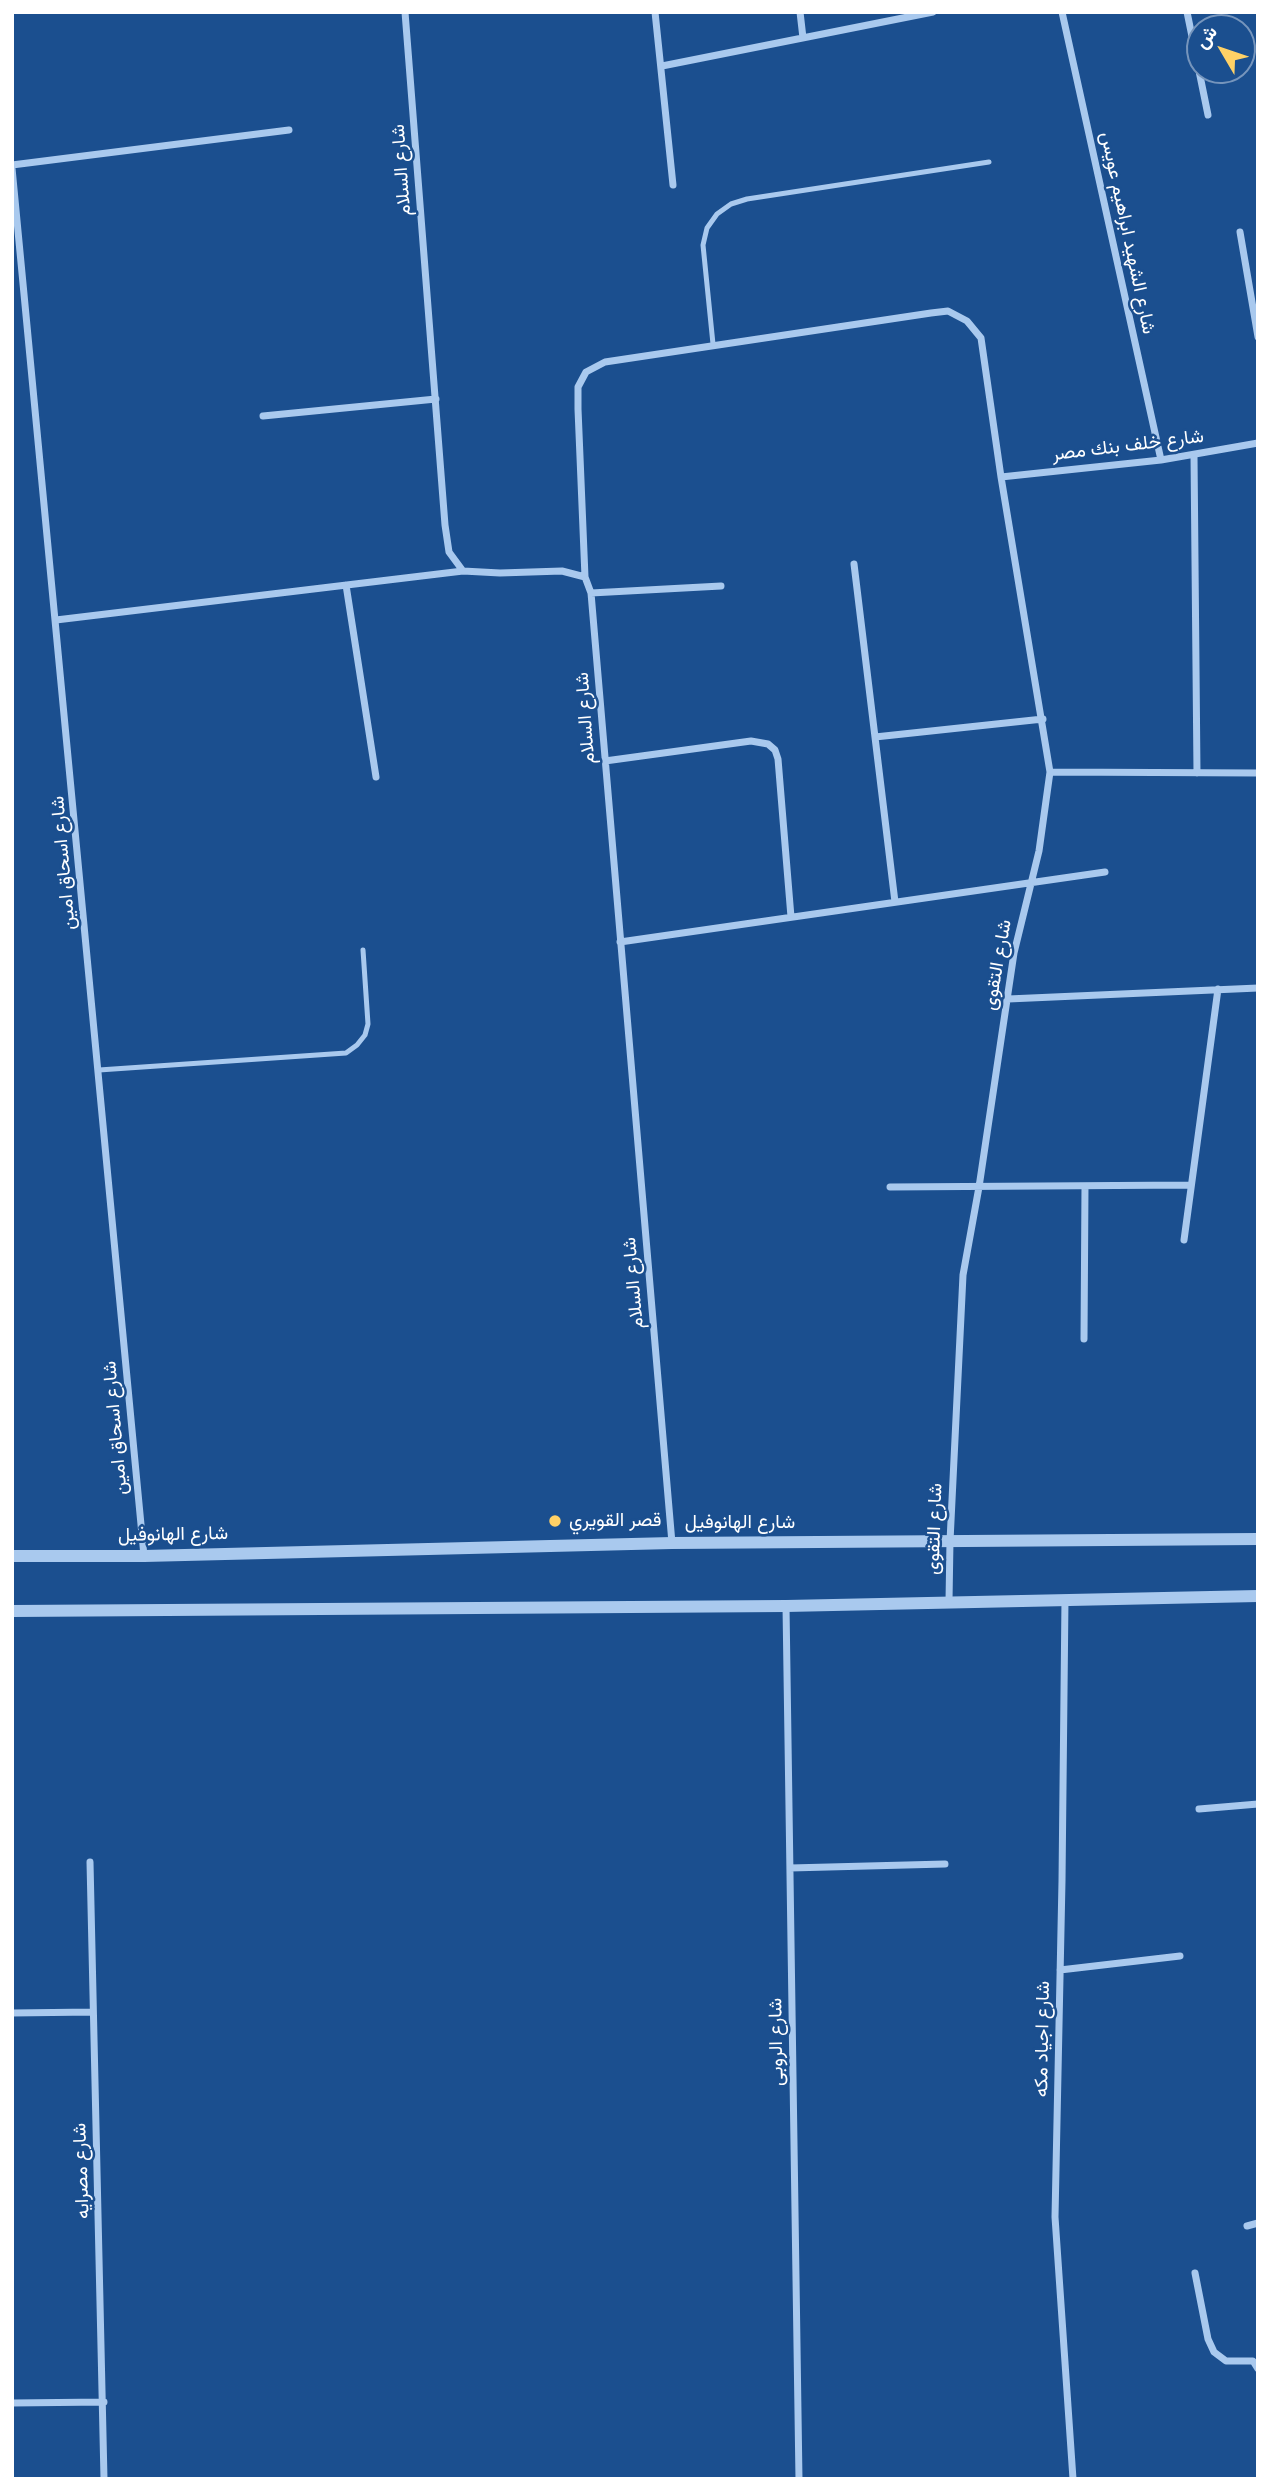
<!DOCTYPE html>
<html>
<head>
<meta charset="utf-8">
<style>
	body { margin:0 }
	#map { position:relative; width:1270px; height:2491px; overflow:hidden; background:#1b4f8f; font-family:"DM Sans",Vazirmatn,sans-serif }
	canvas { display:block }
	.frame { position:absolute; inset:0; border:14px solid #fff; pointer-events:none }
	.north { position:absolute; left:1186px; top:14px; width:70px; height:70px; box-sizing:border-box; background:#1b4f8f; border:2px solid #7695bc; border-radius:50%; rotate:309deg; font-size:19px; font-weight:700; line-height:28px; text-align:center; color:#fff }
	.north::after { content:''; display:block; margin:auto; width:24px; height:32px; background:#ffd166; clip-path:polygon(50% 0,100% 100%,50% 72%,0 100%) }
</style>
</head>
<body>
<div id="map">
<canvas width="1270" height="2491"></canvas>
<div class="frame"></div>
<div class="north">ش</div>
</div>
<script>
const ctx = document.querySelector('canvas').getContext('2d');
ctx.lineJoin = 'round';
function poly(rows) {
  const path = new Path2D();
  for (const r of rows) {
    path.moveTo(r[0], r[1]);
    for (let i = 2; i < r.length; i += 2) path.lineTo(r[i], r[i + 1]);
  }
  return path;
}
function stroke(path, color, width, dash) {
  ctx.strokeStyle = color;
  ctx.lineWidth = width;
  ctx.lineCap = dash ? 'butt' : 'round';
  ctx.setLineDash(dash || []);
  ctx.stroke(path);
}
function drawText(font, color, halo, rows, align = 'center') {
  ctx.font = font + ' "DM Sans",Vazirmatn,sans-serif';
  ctx.lineWidth = 5;
  ctx.setLineDash([]);
  ctx.textBaseline = 'middle';
  ctx.strokeStyle = halo;
  ctx.fillStyle = color;
  for (const [text, x, y, turn = 0] of rows) {
    ctx.save();
    ctx.translate(x, y);
    ctx.rotate((+turn || 0) * Math.PI / 180);
    ctx.textAlign = isNaN(turn) ? turn : align;
    if (halo) ctx.strokeText(text, 0, 0);
    ctx.fillText(text, 0, 0);
    ctx.restore();
  }
}
const service = poly([
	[713,344,703,245,707,228,717,214,731,204,747,199,989,162],
	[99,1070,346,1053,357,1045,365,1035,368,1024,363,950]
]);
const minor = poly([
	[405,12,445,525,449,552,463,571,500,573,562,571,585,577,591,593,672,1543],
	[655,12,673,185],
	[800,12,803,38],
	[1062,12,1161,460],
	[1187,12,1208,115],
	[662,66,933,12],
	[12,165,289,130],
	[12,168,144,1556],
	[1240,232,1258,337],
	[263,416,436,399],
	[1194,455,1197,773],
	[1001,477,1161,460,1258,443],
	[854,564,895,902],
	[585,577,578,409,578,387,586,372,605,362,931,313,948,311,967,321,981,338,1001,477,1050,772,1039,851,1014,953,979,1187,963,1275,950,1541,949,1601],
	[346,585,376,777],
	[591,593,721,586],
	[56,620,463,571],
	[875,737,1043,719],
	[605,761,751,741,768,744,775,750,778,759,791,917],
	[1050,772,1258,773],
	[620,942,1105,872],
	[1008,999,1258,988],
	[890,1187,1191,1185],
	[1184,1240,1218,989],
	[1084,1339,1085,1186],
	[1065,1599,1062,1881,1055,2217,1073,2479],
	[786,1606,799,2479],
	[1199,1809,1258,1804],
	[90,1862,104,2479],
	[790,1868,945,1864],
	[1060,1970,1180,1956],
	[12,2013,93,2012],
	[1247,2226,1258,2223],
	[1195,2273,1208,2339,1214,2352,1226,2361,1253,2361,1258,2369],
	[12,2403,104,2402]
]);
const tertiary = poly([
	[12,1556,144,1556,672,1543,1258,1539],
	[12,1611,786,1606,1258,1596]
]);
const markers = [
	[555,1521,7,"#ffd166"]
];
const streetNames = [
	["شارع السلام",402,170,-94],
	["شارع الشهيد ابراهيم عويس",1127,233,78],
	["شارع خلف بنك مصر",1128,446,-7],
	["شارع السلام",586,718,-94],
	["شارع اسحاق امين",64,863,-95],
	["شارع التقوى",998,965,-80],
	["شارع السلام",634,1283,-95],
	["شارع اسحاق امين",116,1428,-95],
	["شارع الهانوفيل",740,1523],
	["شارع التقوى",935,1529,-88],
	["شارع الهانوفيل",173,1535,-1],
	["شارع اجياد مكه",1043,2039,-89],
	["شارع الروبى",777,2042,-91],
	["شارع مصرايه",82,2171,-92]
];
const poiNames = [
	["قصر القويري",569,1521]
];
stroke(service, '#a9c9ee', 5);
stroke(minor, '#a9c9ee', 7);
stroke(tertiary, '#a9c9ee', 12);
for (const [x, y, r, color] of markers) {
  const dot = new Path2D();
  dot.arc(x, y, r, 0, 2 * Math.PI);
  ctx.fillStyle = color;
  ctx.fill(dot);
  stroke(dot, '#1b4f8f', 2.5);
}
drawText('19px', '#fff', '#1b4f8f', streetNames);
drawText('19px', '#fff', '#1b4f8f', poiNames, 'left');
</script>
</body>
</html>
